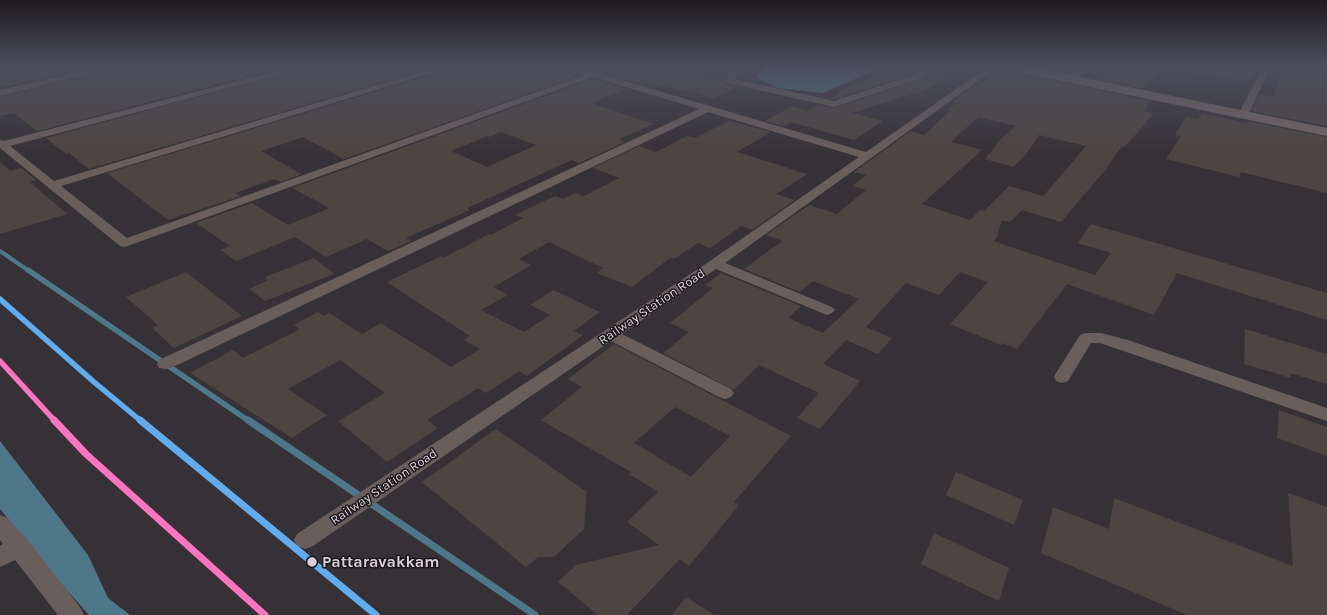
<!DOCTYPE html>
<html>
<head>
<meta charset="utf-8">
<style>
	body { margin:0 }
	canvas { display:block; background:#363136 }
</style>
</head>
<body>
<canvas width="1327" height="615"></canvas>
<script>
const ctx = document.querySelector('canvas').getContext('2d');
ctx.lineJoin = 'round';
function fillPath(path, color) {
  ctx.fillStyle = color;
  ctx.fill(path, 'evenodd');
}
function poly(rows) {
  const path = new Path2D();
  for (const r of rows) {
    path.moveTo(r[0], r[1]);
    for (let i = 2; i < r.length; i += 2) path.lineTo(r[i], r[i + 1]);
  }
  return path;
}
function stroke(path, color, width, dash) {
  ctx.strokeStyle = color;
  ctx.lineWidth = width;
  ctx.lineCap = dash ? 'butt' : 'round';
  ctx.setLineDash(dash || []);
  ctx.stroke(path);
}
function drawText(font, color, halo, rows, align = 'center') {
  ctx.font = font + ' Karla,sans-serif';
  ctx.lineWidth = 3;
  ctx.setLineDash([]);
  ctx.textBaseline = 'middle';
  ctx.strokeStyle = halo;
  ctx.fillStyle = color;
  for (const [text, x, y, turn = 0] of rows) {
    ctx.save();
    ctx.translate(x, y);
    ctx.rotate((+turn || 0) * Math.PI / 180);
    ctx.textAlign = isNaN(turn) ? turn : align;
    if (halo) ctx.strokeText(text, 0, 0);
    ctx.fillText(text, 0, 0);
    ctx.restore();
  }
}
const water = poly([
	[765,66,876,66,866,74,823,93,778,88,757,78],
	[0,441,88,555,108,598,130,615,89,615,49,570,0,509]
]);
const streamFar2 = poly([
	[0,251,29,271]
]);
const streamFar1 = poly([
	[28,270,249,421]
]);
const stream = poly([
	[248,420,535,615]
]);
const building = poly([
	[0,66,95,66,0,88],
	[121,66,288,66,37,131,14,113,0,116,0,97],
	[312,66,426,66,430,68,89,169,69,153,66,154,46,138],
	[470,66,548,66,548,68,575,77,344,159,303,137,261,151,301,174,281,182,275,179,235,193,241,196,168,220,107,173,441,72,444,73],
	[623,66,713,66,692,75,725,82,727,84,738,87,713,98,685,90,682,91,646,81,640,84,605,74],
	[901,66,920,66,915,73,834,99,830,99,841,92,837,91],
	[1116,66,1164,66,1144,89,1101,80],
	[1198,66,1258,66,1249,83,1197,73],
	[1283,66,1327,66,1327,126,1252,111,1259,94,1274,97],
	[1003,68,1014,70,1027,75,1150,101,1143,111,1154,113,1139,131,1124,147,1122,146,1107,168,1061,222,1022,210,1010,222,1002,220,997,237,993,241,1095,275,1111,253,1078,243,1091,224,1327,293,1327,320,1177,273,1154,315,1067,284,1017,349,1002,343,1001,345,950,324,988,282,960,272,939,295,906,283,866,327,892,338,878,354,846,340,823,364,860,381,820,429,797,418,819,393,759,365,734,390,663,353,689,332,670,323,713,288,705,285,721,273,801,306,788,318,823,333,859,299,813,281,800,292,744,269,782,241,766,235,809,205,837,214,866,190,853,186,866,175,854,172,911,131,924,135,951,110,948,109,956,103,952,102,979,82,982,83,990,78],
	[978,117,1016,126,1001,139,985,159,1013,167,1025,156,1039,135,1086,146,1065,171,1043,196,1009,186,984,211,980,210,970,220,922,204,982,150,951,142],
	[929,72,952,76,925,90,852,113,883,121,854,140,791,122,783,126,765,121,792,106,807,111,818,105,834,108,922,79],
	[593,79,627,89,591,103,654,124,619,139,625,142,579,163,572,160,467,208,470,210,406,238,411,241,388,251,367,239,326,257,295,237,236,261,221,250,230,246,196,223,252,203,288,225,330,208,292,188],
	[501,132,536,145,487,167,451,151,488,136,490,137],
	[1202,114,1247,123,1248,121,1327,137,1327,193,1241,172,1239,177,1166,159,1181,136,1175,135,1186,117,1198,119],
	[729,121,771,132,737,152,807,174,776,194,795,200,752,230,742,226,710,248,698,243,674,259,670,258,632,287,597,273,603,268,549,242,519,259,531,265,494,287,508,295,481,310,524,332,550,315,530,305,553,290,600,312,574,331,583,335,527,376,519,371,486,393,478,388,427,420,438,428,387,462,338,421,385,393,340,360,288,389,327,415,292,438,190,373,233,350,243,358,300,329,294,325,318,312,324,316,329,313,362,334,381,323,451,367,480,349,464,340,470,336,387,282,441,256,443,258,489,234,491,235,523,218,515,215,555,196,563,199,576,193,584,196,619,178,593,168,639,146,656,152,687,136,695,138],
	[0,162,10,171,21,168,36,180,30,182,67,214,0,234],
	[314,258,334,274,265,301,249,289,268,280,265,277],
	[186,272,242,316,174,348,152,328,158,325,126,297],
	[1245,329,1327,354,1327,384,1290,373,1291,378,1244,364],
	[614,344,791,436,734,502,739,505,689,566,680,559,627,615,598,615,558,582,576,565,659,545,627,522,658,492,629,474,631,472,541,420,582,387,568,379],
	[675,407,730,436,691,477,634,443],
	[1279,410,1327,427,1327,456,1277,438],
	[496,429,587,492,584,529,554,557,538,557,526,567,422,482],
	[956,472,1023,500,1014,525,946,495],
	[1288,493,1327,507,1327,615,1187,615,1041,553,1053,507,1109,529,1114,498,1293,566],
	[934,533,1009,568,999,601,921,564],
	[686,597,714,615,672,615]
]);
const street = poly([
	[103,66,120,66,0,96,0,90,103,66],
	[296,66,311,66,10,146,54,181,441,66,455,66,61,186,127,238,584,75,560,66,574,66,592,72,607,66,620,66,601,74,866,152,989,66,999,66,725,263,832,307,835,310,832,313,827,315,822,313,716,269,622,334,731,389,734,393,731,397,725,399,719,397,611,341,313,546,305,549,297,546,294,540,297,534,710,261,859,157,708,112,171,368,165,369,159,368,157,364,159,360,699,109,593,77,125,247,120,246,0,148,0,140,4,141,296,66],
	[732,66,740,66,735,79,834,101,916,74,922,66,931,66,922,78,834,107,727,83,726,81,732,66],
	[1081,66,1091,66,1078,78,1072,78,1071,76,1072,74,1081,66],
	[1263,66,1271,66,1250,111,1245,114,1242,113,1240,111,1263,66],
	[1086,333,1101,333,1128,340,1327,408,1327,421,1100,343,1091,343,1068,381,1062,383,1056,381,1054,377,1056,373,1080,335,1086,333],
	[0,515,7,518,27,539,80,607,84,615,58,615,15,560,0,567,0,546,3,544,0,540,0,515]
]);
const secondary = poly([
	[1012,66,1028,66,1327,128,1327,136,1027,74,1013,68,1012,66]
]);
const rail1Far1 = poly([
	[0,299,94,382,141,421]
]);
const rail1 = poly([
	[140,420,376,615]
]);
const rail2Far1 = poly([
	[0,361,55,421]
]);
const rail2 = poly([
	[54,420,86,454,265,615]
]);
const markers = [
	[312,562,5.5,"#d8d1d8"]
];
const streetNames = [
	["Railway Station Road",652,307,-34],
	["Railway Station Road",384,487,-34]
];
const nearStopnames = [
	["Pattaravakkam",322,562]
];
fillPath(water, '#4e788a');
stroke(streamFar2, '#4e788a', 4);
stroke(streamFar1, '#4e788a', 5.5);
stroke(stream, '#4e788a', 7);
fillPath(building, '#4d4541');
fillPath(street, '#6a5e5d');
fillPath(secondary, '#776766');
stroke(rail1Far1, '#60acee', 5.5);
stroke(rail1, '#60acee', 7);
stroke(rail2Far1, '#fc73be', 5.5);
stroke(rail2, '#fc73be', 7);
const sky = ctx.createLinearGradient(0, 0, 0, 153);
sky.addColorStop(0, '#1e1b1e');
sky.addColorStop(0.43, '#4c4e5d');
sky.addColorStop(1, '#4c4e5d00');
ctx.fillStyle = sky;
ctx.fillRect(0, 0, 1327, 153);
for (const [x, y, r, color] of markers) {
  const dot = new Path2D();
  dot.arc(x, y, r, 0, 2 * Math.PI);
  ctx.fillStyle = color;
  ctx.fill(dot);
  stroke(dot, '#1d181d', 1.5);
}
drawText('13px', '#d8d1d8', '#1d181d', streetNames);
drawText('bold 16px', '#d8d1d8', '#1d181d', nearStopnames, 'left');
</script>
</body>
</html>
